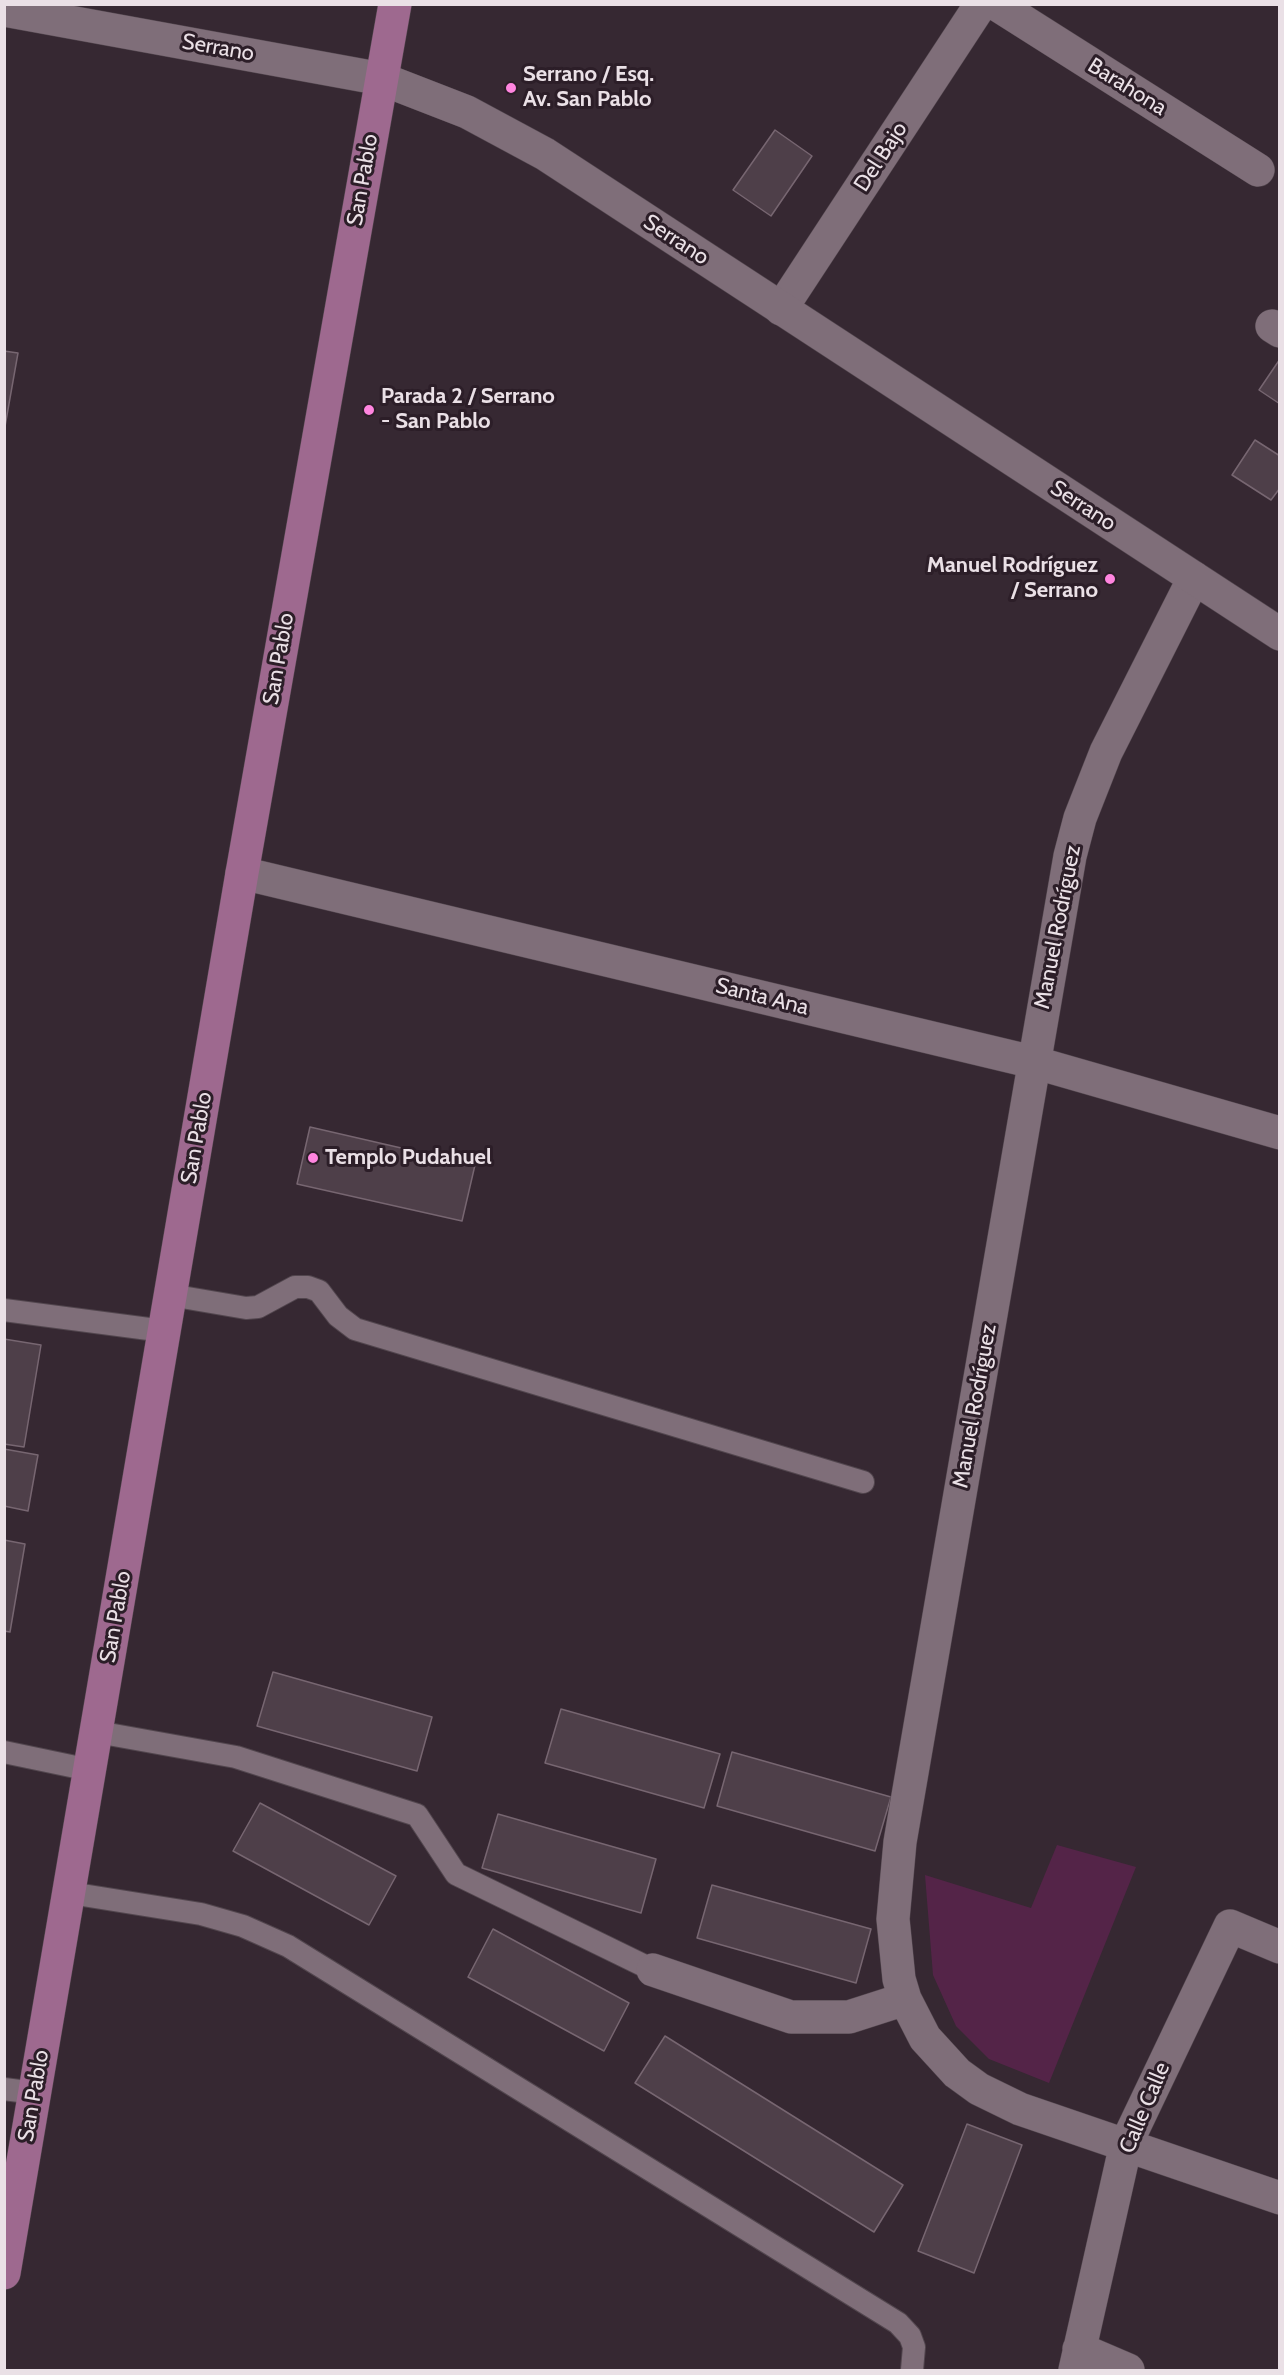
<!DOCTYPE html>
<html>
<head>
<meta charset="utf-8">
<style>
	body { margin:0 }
	#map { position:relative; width:1284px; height:2375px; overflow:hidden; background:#362832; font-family:Cabin,sans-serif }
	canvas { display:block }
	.frame { position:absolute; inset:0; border:6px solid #eae0e6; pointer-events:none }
</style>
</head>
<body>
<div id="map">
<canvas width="1284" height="2375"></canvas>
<div class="frame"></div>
</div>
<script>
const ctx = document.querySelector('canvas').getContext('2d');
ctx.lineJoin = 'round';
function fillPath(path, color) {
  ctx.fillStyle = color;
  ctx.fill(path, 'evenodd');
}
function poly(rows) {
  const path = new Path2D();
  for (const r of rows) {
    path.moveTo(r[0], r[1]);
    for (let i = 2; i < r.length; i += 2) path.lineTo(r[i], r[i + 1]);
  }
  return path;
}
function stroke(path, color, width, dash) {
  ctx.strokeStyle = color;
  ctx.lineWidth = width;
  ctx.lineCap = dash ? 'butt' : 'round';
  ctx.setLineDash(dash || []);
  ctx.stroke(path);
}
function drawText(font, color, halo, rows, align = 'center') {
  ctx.font = font + ' Cabin,sans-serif';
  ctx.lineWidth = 6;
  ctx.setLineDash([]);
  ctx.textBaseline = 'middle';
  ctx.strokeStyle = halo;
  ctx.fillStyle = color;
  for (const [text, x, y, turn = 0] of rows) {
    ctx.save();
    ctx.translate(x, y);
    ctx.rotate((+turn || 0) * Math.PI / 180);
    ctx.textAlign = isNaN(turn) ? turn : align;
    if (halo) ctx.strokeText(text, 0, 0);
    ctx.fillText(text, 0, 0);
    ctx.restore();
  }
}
const green = poly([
	[1057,1845,1136,1867,1049,2083,989,2059,956,2026,933,1975,925,1875,1031,1908]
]);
const building = poly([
	[775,130,812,156,771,216,733,190,775,130],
	[4,351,18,353,4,432,4,351],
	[1280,359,1280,404,1259,390,1280,359],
	[1255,440,1280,456,1280,488,1271,500,1232,475,1255,440],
	[310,1127,475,1165,462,1221,297,1184,310,1127],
	[4,1339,41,1345,24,1447,4,1444,4,1339],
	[4,1449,38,1455,28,1511,4,1506,4,1449],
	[4,1540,25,1544,10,1632,4,1631,4,1540],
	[273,1672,432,1717,417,1771,257,1726,273,1672],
	[561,1709,720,1754,704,1808,545,1763,561,1709],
	[732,1752,891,1797,875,1851,717,1806,732,1752],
	[260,1803,396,1876,369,1925,233,1851,260,1803],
	[498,1814,656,1859,641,1913,482,1868,498,1814],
	[712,1885,871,1929,856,1983,697,1938,712,1885],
	[493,1929,629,2003,604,2051,468,1977,493,1929],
	[665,2036,903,2185,874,2232,635,2083,665,2036],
	[967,2124,1022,2145,974,2273,918,2251,967,2124]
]);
const service = poly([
	[170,1295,246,1308,258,1307,295,1287,308,1287,319,1291,338,1316,355,1329,863,1482],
	[4,1310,164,1331],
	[97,1732,236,1757,417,1815,456,1874,653,1970],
	[4,1752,90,1770],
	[70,1893,201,1914,243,1926,288,1946,898,2323,910,2336,914,2347,912,2370],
	[4,2089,35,2093]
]);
const minor = poly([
	[996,4,1258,170],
	[781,309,981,4],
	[1272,326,1280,331],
	[1194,578,1106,752,1080,818,1070,856,900,1842,893,1919,899,1979,905,1999,925,2038,957,2073,979,2089,1020,2109,1280,2198],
	[242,873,1033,1062,1280,1133],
	[653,1970,791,2017,849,2017,905,1999],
	[1079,2349,1128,2370],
	[1075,2370,1126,2144,1230,1926,1280,1947]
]);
const secondary = poly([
	[4,10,382,79,467,112,545,154,1280,634]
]);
const primary = poly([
	[4,2273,242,873,395,4]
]);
const markers = [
	[511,88,6,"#ff85df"],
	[369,410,6,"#ff85df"],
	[1110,579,6,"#ff85df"],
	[313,1158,6,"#ff85df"]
];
const streetNames = [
	["Serrano",218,48,10],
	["Barahona",1127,87,32],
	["Del Bajo",881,157,-57],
	["San Pablo",363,180,-80],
	["Serrano",676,240,33],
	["Serrano",1083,506,33],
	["San Pablo",279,659,-80],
	["Manuel Rodríguez",1058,927,-79],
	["Santa Ana",762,997,14],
	["San Pablo",197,1138,-80],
	["Manuel Rodríguez",975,1406,-80],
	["San Pablo",116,1617,-80],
	["San Pablo",34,2096,-80],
	["Calle Calle",1145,2108,-67]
];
const poiNames = [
	["Serrano / Esq.",523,75],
	["Av. San Pablo",523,100],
	["Parada 2 / Serrano",381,397],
	["- San Pablo",381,422],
	["Manuel Rodríguez",1098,566,"right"],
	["/ Serrano",1098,591,"right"],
	["Templo Pudahuel",325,1158]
];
fillPath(green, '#542448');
fillPath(building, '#4e3f49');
stroke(building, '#776671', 1.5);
stroke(service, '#52464e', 24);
stroke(minor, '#52464e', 34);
stroke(secondary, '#52464e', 34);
stroke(primary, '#52464e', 34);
stroke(service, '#7f6e79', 22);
stroke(minor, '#7f6e79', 33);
stroke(secondary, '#7f6e79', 33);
stroke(primary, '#9e698f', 33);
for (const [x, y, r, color] of markers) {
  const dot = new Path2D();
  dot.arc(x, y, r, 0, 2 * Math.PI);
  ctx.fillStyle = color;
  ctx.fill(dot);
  stroke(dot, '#2c1e28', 2);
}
drawText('22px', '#eae0e6', '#2c1e28', streetNames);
drawText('bold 22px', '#eae0e6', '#2c1e28', poiNames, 'left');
</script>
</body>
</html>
